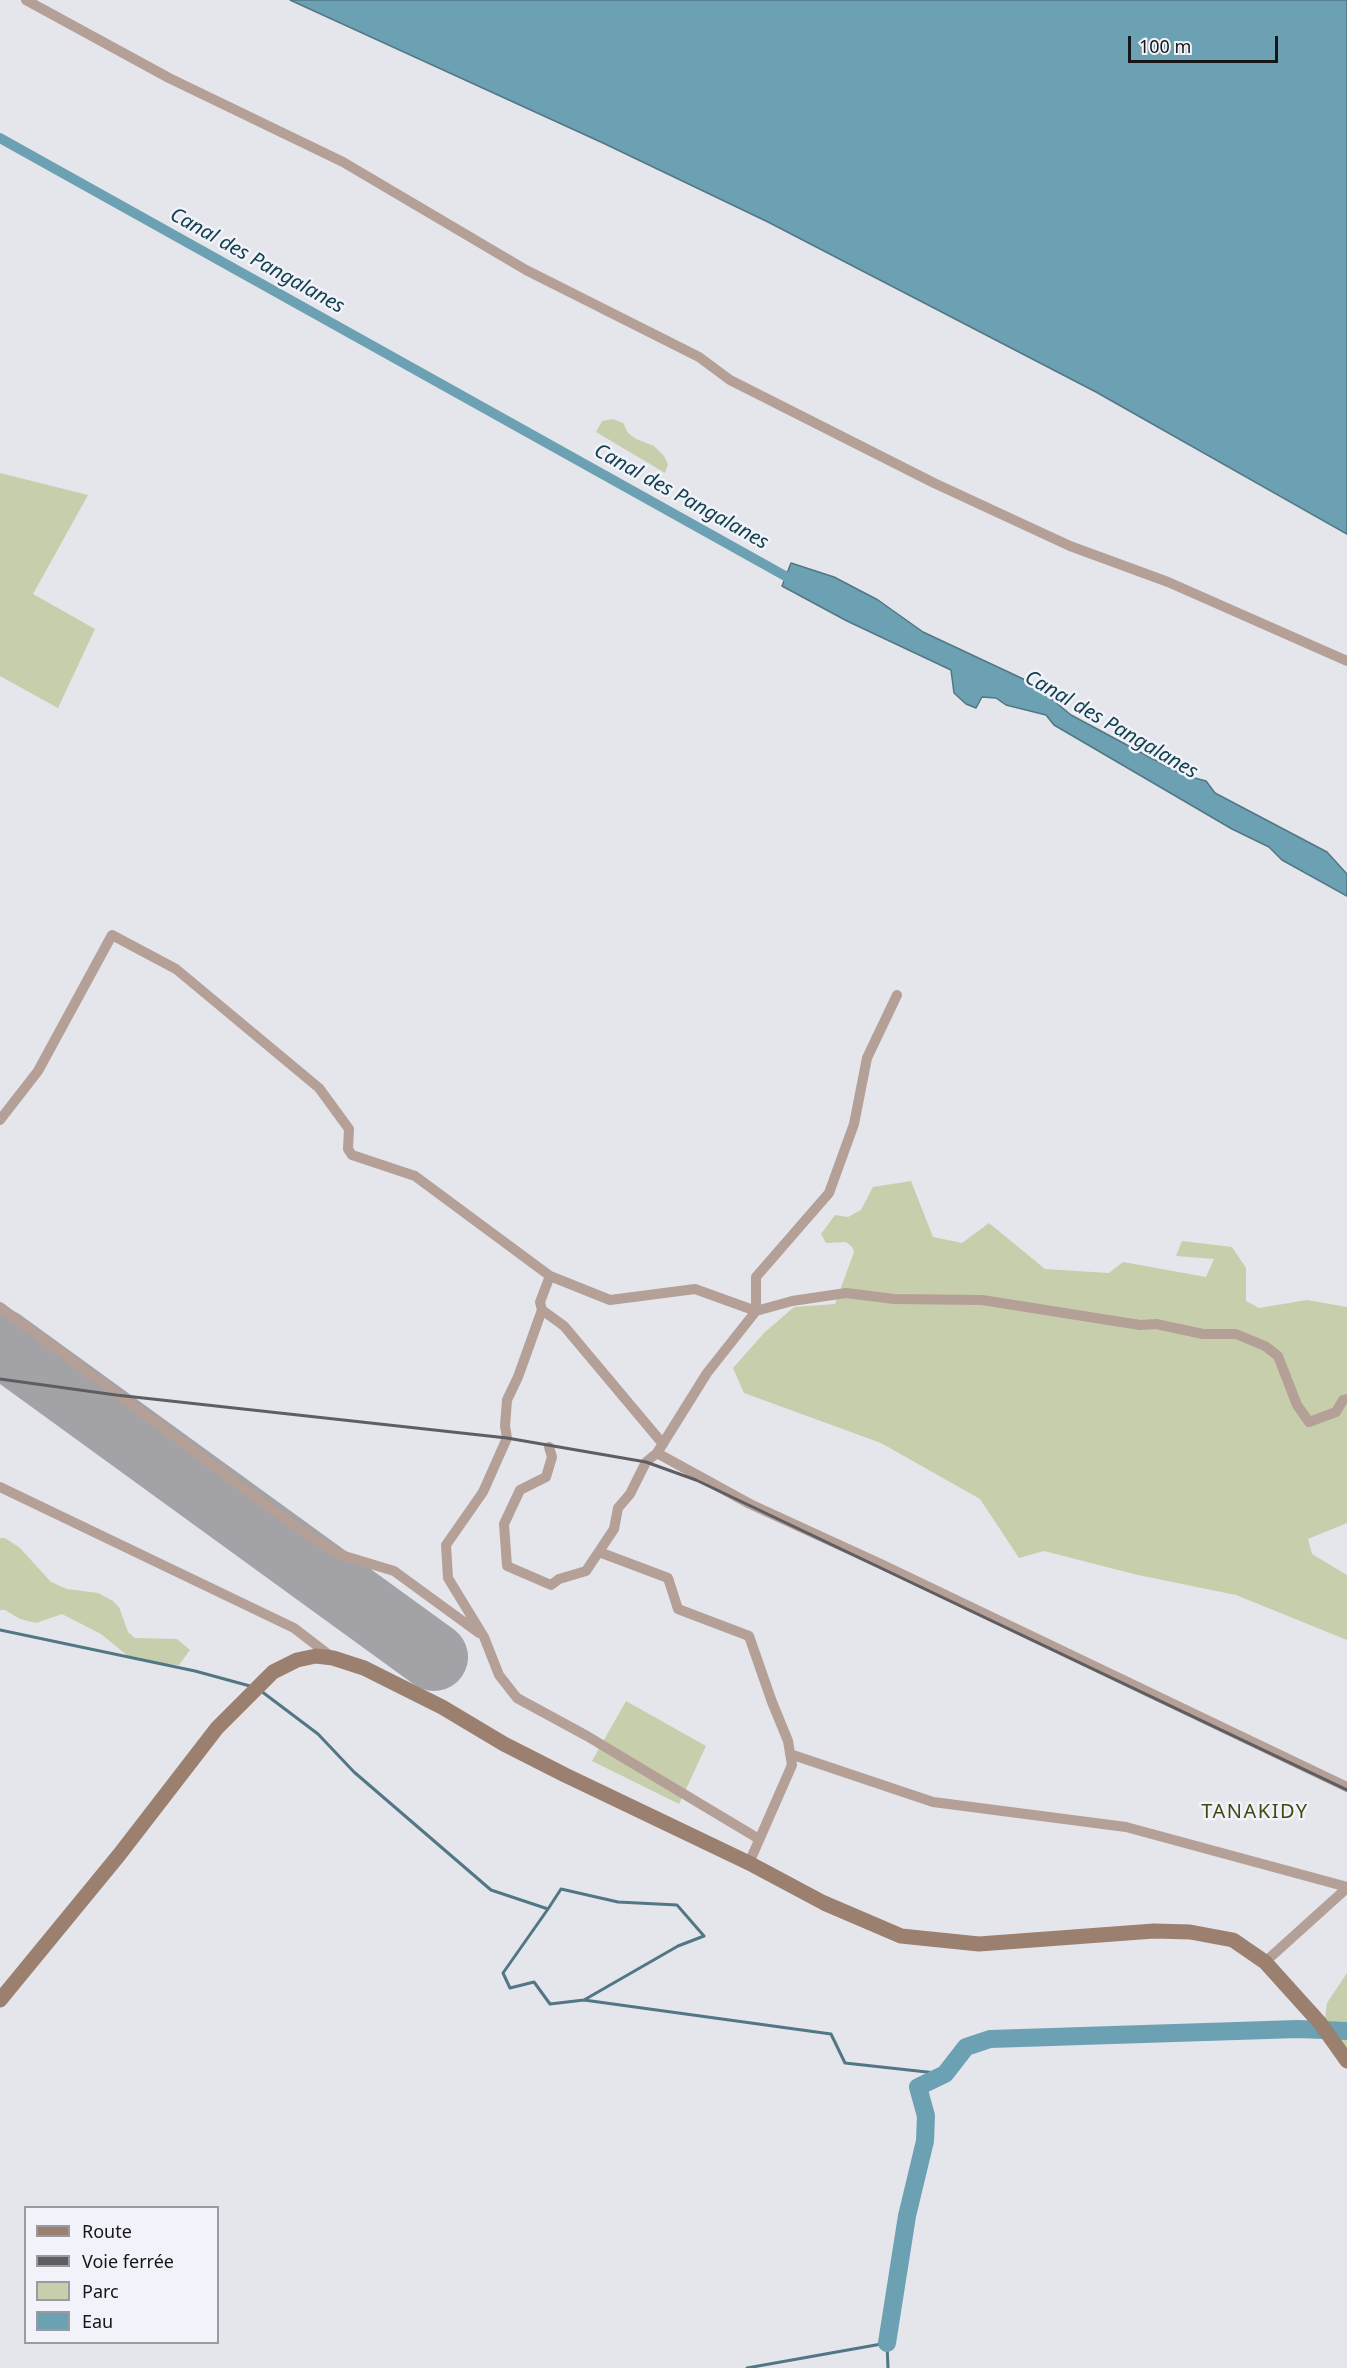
<!DOCTYPE html>
<html>
<head>
<meta charset="utf-8">
<style>
	body { margin:0 }
	#map { position:relative; width:1347px; height:2368px; overflow:hidden; background:#e5e5ec; font-family:"Noto Sans",sans-serif }
	canvas { display:block }
	.legend { position:absolute; left:24px; top:2206px; width:195px; height:138px; box-sizing:border-box; background:#f2f2fa; border:2px solid #9a9aa0; margin:0; padding:8px 10px; list-style:none; font-size:18px; color:#161618 }
	.legend li { display:flex; align-items:center; gap:12px; height:30px }
	.legend b { width:30px; border:2px solid #9a9aa0 }
	.scale { position:absolute; left:1128px; top:36px; width:150px; height:27px; box-sizing:border-box; border:3px solid #161618; border-top:0; padding-left:8px; font-size:18px; line-height:21px; white-space:nowrap; color:#161618; -webkit-text-stroke:4px #f2f2fa; paint-order:stroke }
</style>
</head>
<body>
<div id="map">
<canvas width="1347" height="2368"></canvas>
<ul class="legend">
<li><b style="height:8px;background:#9b7f6f"></b>Route</li>
<li><b style="height:8px;background:#5e5e62"></b>Voie ferrée</li>
<li><b style="height:16px;background:#c7ceac"></b>Parc</li>
<li><b style="height:16px;background:#6ba1b2"></b>Eau</li>
</ul>
<div class="scale">100 m</div>
</div>
<script>
const ctx = document.querySelector('canvas').getContext('2d');
ctx.lineJoin = 'round';
function fillPath(path, color) {
  ctx.fillStyle = color;
  ctx.fill(path, 'evenodd');
}
function poly(rows) {
  const path = new Path2D();
  for (const r of rows) {
    path.moveTo(r[0], r[1]);
    for (let i = 2; i < r.length; i += 2) path.lineTo(r[i], r[i + 1]);
  }
  return path;
}
function stroke(path, color, width, dash) {
  ctx.strokeStyle = color;
  ctx.lineWidth = width;
  ctx.lineCap = dash ? 'butt' : 'round';
  ctx.setLineDash(dash || []);
  ctx.stroke(path);
}
function drawText(font, color, halo, rows, align = 'center') {
  ctx.font = font + ' "Noto Sans",sans-serif';
  ctx.lineWidth = 5;
  ctx.setLineDash([]);
  ctx.textBaseline = 'middle';
  ctx.strokeStyle = halo;
  ctx.fillStyle = color;
  for (const [text, x, y, turn = 0] of rows) {
    ctx.save();
    ctx.translate(x, y);
    ctx.rotate((+turn || 0) * Math.PI / 180);
    ctx.textAlign = isNaN(turn) ? turn : align;
    if (halo) ctx.strokeText(text, 0, 0);
    ctx.fillText(text, 0, 0);
    ctx.restore();
  }
}
const green = poly([
	[613,419,623,423,628,433,636,439,654,446,664,456,668,464,665,473,596,432,602,421],
	[0,473,88,495,33,594,95,629,58,708,0,676],
	[911,1181,933,1237,962,1243,989,1223,1045,1269,1109,1273,1123,1262,1206,1277,1214,1259,1176,1256,1182,1241,1232,1247,1246,1268,1246,1301,1259,1308,1307,1300,1347,1307,1347,1523,1308,1539,1312,1554,1347,1575,1347,1640,1236,1595,1138,1575,1044,1551,1019,1558,980,1499,881,1443,744,1393,733,1368,764,1333,794,1307,835,1304,854,1252,852,1247,846,1242,826,1243,821,1234,835,1215,848,1217,861,1210,873,1187],
	[0,1538,5,1538,20,1548,51,1582,67,1589,98,1593,113,1601,119,1607,128,1632,135,1638,177,1639,190,1650,179,1665,152,1663,128,1656,101,1634,62,1614,36,1623,20,1619,5,1610,0,1610],
	[626,1701,706,1746,679,1804,592,1761],
	[1347,1973,1347,2050,1325,2019,1327,2003]
]);
const water = poly([
	[290,0,1347,0,1347,534,1096,392,768,222,603,143,290,0],
	[791,563,834,577,878,600,923,632,1034,684,1071,715,1183,775,1206,781,1215,793,1327,852,1347,874,1347,896,1282,860,1269,847,1232,829,1054,725,1046,715,1006,705,996,698,982,697,976,708,966,704,954,693,951,670,847,621,782,586,791,563]
]);
const stream = poly([
	[0,1630,195,1671,250,1686],
	[261,1691,318,1734,354,1772,491,1890,548,1909,503,1973,510,1988,534,1982,550,2004,584,2000,831,2034,845,2063,945,2074],
	[548,1909,561,1889,618,1902,677,1905,704,1936,678,1946,584,2000],
	[747,2368,887,2343,888,2368]
]);
const canal = poly([
	[0,138,796,582]
]);
const river = poly([
	[887,2343,907,2216,925,2141,926,2116,918,2087,945,2074,966,2047,990,2039,1298,2029,1347,2031]
]);
const runway = poly([
	[0,1342,434,1657]
]);
const street = poly([
	[26,0,169,78,343,162,526,270,699,357,730,380,934,483,1070,546,1168,582,1347,661],
	[0,1120,38,1071,112,935,176,969,319,1088,349,1129,348,1149,352,1155,415,1176,550,1276,610,1300,695,1289,756,1311,756,1277,829,1193,854,1124,867,1058,897,995],
	[550,1276,540,1302,542,1310,518,1377,507,1400,505,1426,507,1438,483,1492,446,1545,448,1578,484,1637,499,1675,517,1698,587,1736,759,1839],
	[0,1307,291,1523,338,1554,394,1571,479,1633],
	[542,1310,564,1326,663,1444],
	[549,1447,552,1457,546,1477,520,1490,504,1524,507,1566,551,1585,559,1579,586,1571,614,1529,618,1508,630,1494,646,1462,657,1453,707,1373,756,1311,792,1301,846,1293,894,1299,982,1300,1140,1325,1156,1324,1203,1334,1236,1334,1265,1346,1278,1356,1297,1405,1309,1422,1336,1412,1343,1400,1347,1399],
	[657,1453,750,1504,883,1565,1347,1787],
	[0,1487,294,1628,333,1658],
	[599,1552,668,1578,678,1609,749,1636,772,1702,788,1741,792,1765,749,1863],
	[790,1754,933,1802,1126,1827,1347,1887],
	[1265,1962,1347,1888]
]);
const secondary = poly([
	[0,2000,119,1855,217,1728,273,1672,297,1660,316,1656,333,1658,364,1668,442,1707,504,1744,565,1775,749,1863,824,1903,901,1936,979,1944,1154,1931,1190,1932,1233,1940,1265,1962,1320,2023,1347,2061]
]);
const rail = poly([
	[0,1379,116,1395,507,1438,646,1462,696,1480,1347,1790]
]);
const waterNames = [
	["Canal des Pangalanes",257,261,29],
	["Canal des Pangalanes",681,497,29],
	["Canal des Pangalanes",1111,725,30]
];
const neighbourhoodNames = [
	["TANAKIDY",1255,1812]
];
fillPath(green, '#c7ceac');
fillPath(water, '#6ba1b2');
stroke(water, '#527784', 1.5);
stroke(stream, '#527784', 3);
stroke(canal, '#6ba1b2', 10);
stroke(river, '#6ba1b2', 18);
stroke(runway, '#a2a2a7', 68);
stroke(street, '#b4a096', 10);
stroke(secondary, '#9b7f6f', 15);
stroke(rail, '#5e5e62', 3);
drawText('italic 20px', '#11414f', '#f2f2fa', waterNames);
ctx.letterSpacing = '1.5px';
drawText('20px', '#414a10', '#f2f2fa', neighbourhoodNames);
ctx.letterSpacing = '0px';
</script>
</body>
</html>
